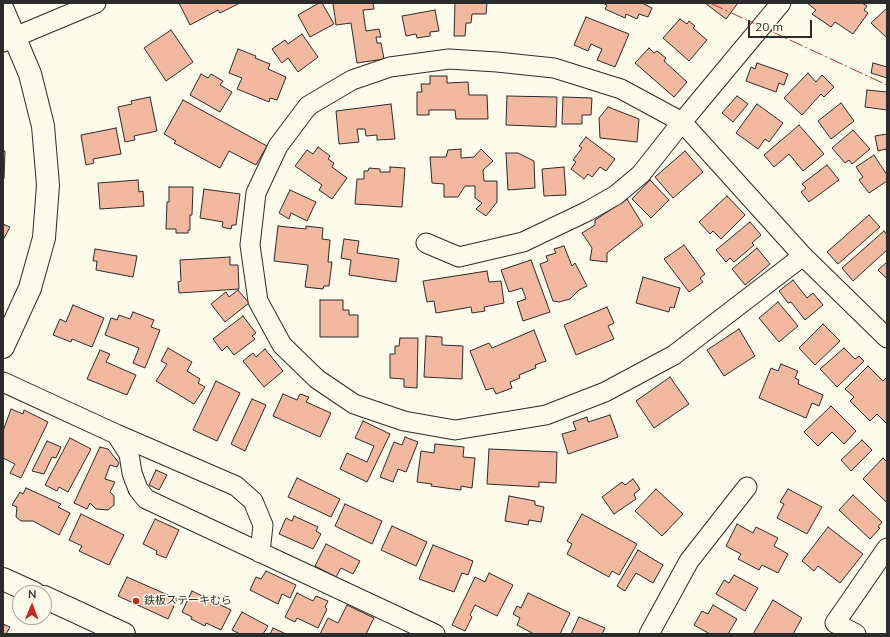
<!DOCTYPE html>
<html>
<head>
<meta charset="utf-8">
<style>
	body { margin:0 }
	#map { position:relative; width:890px; height:637px; overflow:hidden; background:#fdfbea; font-family:Mulish,sans-serif }
	canvas { display:block }
	.frame { position:absolute; inset:0; border:4px solid #2b2b2b; pointer-events:none }
	.north { position:absolute; left:12px; top:585px; width:40px; height:40px; box-sizing:border-box; background:#fdfbea; border:1px solid #a9a89e; border-radius:50%; rotate:1deg; font-size:11px; font-weight:700; line-height:16px; text-align:center; color:#2b2b2b }
	.north::after { content:''; display:block; margin:auto; width:14px; height:18px; background:#c62828; clip-path:polygon(50% 0,100% 100%,50% 72%,0 100%) }
	.scale { position:absolute; left:748px; top:20px; width:64px; height:18px; box-sizing:border-box; border:2px solid #2b2b2b; border-top:0; padding-left:5px; font-size:12px; line-height:14px; white-space:nowrap; color:#2b2b2b; -webkit-text-stroke:3px #fdfbea; paint-order:stroke }
</style>
</head>
<body>
<div id="map">
<canvas width="890" height="637"></canvas>
<div class="frame"></div>
<div class="north">N</div>
<div class="scale">20 m</div>
</div>
<script>
const ctx = document.querySelector('canvas').getContext('2d');
ctx.lineJoin = 'round';
function fillPath(path, color) {
  ctx.fillStyle = color;
  ctx.fill(path, 'evenodd');
}
function poly(rows) {
  const path = new Path2D();
  for (const r of rows) {
    path.moveTo(r[0], r[1]);
    for (let i = 2; i < r.length; i += 2) path.lineTo(r[i], r[i + 1]);
  }
  return path;
}
function stroke(path, color, width, dash) {
  ctx.strokeStyle = color;
  ctx.lineWidth = width;
  ctx.lineCap = dash ? 'butt' : 'round';
  ctx.setLineDash(dash || []);
  ctx.stroke(path);
}
function drawText(font, color, halo, rows, align = 'center') {
  ctx.font = font + ' Mulish,"Noto Sans JP",sans-serif';
  ctx.lineWidth = 3;
  ctx.setLineDash([]);
  ctx.textBaseline = 'middle';
  ctx.strokeStyle = halo;
  ctx.fillStyle = color;
  for (const [text, x, y, turn = 0] of rows) {
    ctx.save();
    ctx.translate(x, y);
    ctx.rotate((+turn || 0) * Math.PI / 180);
    ctx.textAlign = isNaN(turn) ? turn : align;
    if (halo) ctx.strokeText(text, 0, 0);
    ctx.fillText(text, 0, 0);
    ctx.restore();
  }
}
const building = poly([
	[179,3,240,3,220,13,218,10,190,25,179,3],
	[319,3,322,3,334,24,310,37,298,15,319,3],
	[333,3,373,3,374,9,363,10,366,31,379,29,381,37,376,37,377,43,381,43,384,59,357,63,351,23,336,25,333,3],
	[455,3,487,3,486,14,472,14,471,23,466,23,465,36,454,36,455,3],
	[602,3,642,3,652,8,648,17,639,14,637,19,626,14,625,18,605,9,607,5,602,3],
	[705,3,738,3,726,19,705,3],
	[807,3,862,3,867,6,864,10,868,13,853,34,835,22,831,27,812,14,816,10,807,3],
	[887,8,887,38,871,23,887,8],
	[435,10,439,31,430,32,430,36,417,38,416,34,406,36,402,16,435,10],
	[586,17,629,34,615,67,597,60,602,49,591,44,588,51,574,45,586,17],
	[680,19,687,24,689,21,695,26,693,28,707,40,689,61,663,38,680,19],
	[171,30,193,62,166,81,144,48,171,30],
	[302,34,318,57,298,72,288,58,282,63,272,49,285,40,288,44,302,34],
	[649,48,654,53,657,51,666,58,664,61,687,82,674,97,635,63,649,48],
	[238,49,256,56,255,58,270,64,268,69,286,77,277,100,270,98,269,102,237,89,242,78,229,73,238,49],
	[757,63,788,74,784,85,779,83,776,92,746,81,751,67,755,69,757,63],
	[873,63,887,67,887,78,871,73,873,63],
	[808,73,816,82,822,75,834,87,824,97,821,94,802,115,784,98,808,73],
	[201,74,208,78,211,74,223,81,220,85,232,92,220,112,190,95,201,74],
	[430,76,447,76,447,83,468,82,469,95,487,95,488,119,456,119,455,110,429,110,429,115,417,115,417,92,422,92,421,84,430,84,430,76],
	[867,90,887,92,887,110,865,107,867,90],
	[507,96,557,97,556,127,506,125,507,96],
	[737,96,748,104,733,122,722,113,737,96],
	[150,97,157,131,134,136,135,140,125,142,118,107,132,104,131,101,150,97],
	[563,97,592,98,591,115,582,115,582,124,562,124,563,97],
	[183,100,267,146,256,165,229,151,220,168,174,143,176,141,164,134,183,100],
	[841,103,854,121,831,139,818,121,841,103],
	[391,104,395,139,377,140,377,135,366,136,365,129,357,129,359,142,339,144,336,111,391,104],
	[757,104,783,123,769,142,765,139,758,149,736,133,757,104],
	[608,107,639,119,637,142,600,138,599,118,608,107],
	[799,125,824,154,803,171,789,154,774,167,764,155,799,125],
	[116,128,121,154,93,159,94,163,86,165,81,135,116,128],
	[853,130,870,149,852,164,849,160,845,163,832,148,853,130],
	[887,134,887,155,886,149,878,151,875,136,887,134],
	[586,137,615,159,606,171,600,167,592,177,588,174,584,179,571,169,576,162,573,160,582,148,579,146,586,137],
	[318,147,330,156,328,159,334,163,332,167,347,178,332,199,319,190,322,185,295,166,307,150,313,154,318,147],
	[461,149,461,158,474,157,481,149,493,161,483,170,484,181,497,181,497,202,486,216,476,209,482,203,475,198,475,186,465,186,458,197,444,197,444,184,432,183,430,157,446,157,448,150,461,149],
	[3,151,5,151,4,179,3,179,3,151],
	[685,151,703,172,673,198,655,177,685,151],
	[506,153,518,153,534,161,535,188,508,190,506,153],
	[874,155,887,175,887,181,869,193,859,180,863,177,856,167,874,155],
	[827,165,839,180,809,202,801,192,806,188,802,184,827,165],
	[390,167,405,168,402,207,355,204,357,179,364,179,364,171,368,171,369,168,380,169,380,172,390,172,390,167],
	[564,167,566,195,544,196,542,169,564,167],
	[138,180,139,192,143,191,144,206,100,209,98,183,138,180],
	[650,180,669,200,651,218,632,199,650,180],
	[169,187,193,187,192,215,190,215,190,230,188,230,188,233,176,233,176,229,166,229,167,202,169,202,169,187],
	[204,189,240,194,236,225,232,225,231,229,222,227,223,222,200,218,204,189],
	[290,190,316,202,307,221,291,213,289,219,279,213,290,190],
	[727,196,745,215,721,239,713,231,710,234,699,222,727,196],
	[627,199,643,225,607,253,607,262,590,260,592,248,582,233,595,225,595,220,627,199],
	[869,215,880,227,838,264,827,252,869,215],
	[750,222,761,235,752,243,754,245,734,262,730,258,726,262,716,250,750,222],
	[3,224,10,227,3,240,3,224],
	[278,226,306,229,306,226,323,228,322,239,330,240,328,262,332,262,329,286,324,286,323,289,305,287,308,265,274,261,278,226],
	[884,231,887,235,887,250,853,281,842,268,884,231],
	[344,239,359,241,357,253,399,259,396,282,349,275,351,260,341,258,344,239],
	[684,245,705,274,700,278,703,282,689,292,664,259,684,245],
	[564,246,572,266,575,263,587,286,579,290,570,299,559,302,553,301,540,264,548,261,546,256,556,253,554,249,564,246],
	[757,248,770,264,745,285,732,269,757,248],
	[95,249,137,256,133,277,96,270,97,261,93,261,95,249],
	[230,257,230,265,238,265,239,289,179,293,178,282,181,281,180,260,230,257],
	[531,260,550,312,523,321,517,302,526,299,522,288,509,292,501,270,531,260],
	[887,262,887,279,878,270,887,262],
	[487,271,489,282,501,281,504,303,484,307,485,311,472,313,471,307,436,313,434,301,427,302,423,281,487,271],
	[643,277,680,288,674,308,670,307,669,312,636,303,643,277],
	[793,280,807,298,813,293,823,305,805,320,791,302,788,303,779,291,793,280],
	[238,290,249,303,225,322,211,304,226,292,229,297,238,290],
	[320,300,343,300,343,310,349,310,349,315,358,315,358,337,320,337,320,300],
	[778,302,798,326,779,342,759,318,778,302],
	[73,305,104,318,92,347,72,339,71,342,53,335,60,319,66,322,73,305],
	[607,307,614,323,608,326,614,339,576,355,564,325,607,307],
	[133,312,154,320,151,327,160,330,145,368,133,363,139,348,105,335,111,318,117,320,119,315,130,319,133,312],
	[243,316,256,333,252,336,255,339,234,355,227,346,222,351,213,339,243,316],
	[823,324,840,341,815,365,799,348,823,324],
	[739,329,755,356,724,376,707,350,739,329],
	[534,330,546,361,535,365,536,368,519,375,520,378,510,382,512,388,496,394,493,388,486,390,470,351,489,343,492,348,534,330],
	[426,336,442,337,442,345,463,346,462,379,424,377,426,336],
	[400,338,418,338,417,388,404,387,404,379,390,378,390,354,395,354,395,346,399,346,400,338],
	[168,348,192,362,187,371,200,379,198,383,205,387,194,404,156,381,167,364,161,361,168,348],
	[844,348,855,359,859,356,864,361,837,387,820,369,844,348],
	[265,349,283,371,264,387,243,361,253,353,256,357,265,349],
	[100,350,110,354,106,362,136,375,127,395,87,379,100,350],
	[781,364,798,371,795,378,799,380,798,384,823,395,819,406,812,403,806,418,759,398,771,368,778,371,781,364],
	[868,366,883,381,887,377,887,424,877,414,870,421,850,401,854,397,845,389,868,366],
	[670,377,689,404,654,428,636,401,670,377],
	[216,381,240,393,217,441,193,430,216,381],
	[283,394,297,400,300,394,309,397,306,402,331,413,320,437,273,416,283,394],
	[252,399,266,405,245,451,231,444,252,399],
	[831,406,856,431,844,444,832,432,818,446,804,432,831,406],
	[11,409,23,414,24,410,48,422,21,478,10,473,15,464,3,458,3,431,11,409],
	[610,415,618,437,568,454,562,434,576,430,573,422,587,417,588,422,610,415],
	[363,421,390,434,367,482,340,469,347,453,367,462,374,446,355,438,363,421],
	[405,437,418,442,406,472,398,469,393,482,380,477,394,442,402,445,405,437],
	[70,438,91,449,68,492,59,487,57,491,45,485,70,438],
	[862,440,872,450,851,471,841,460,862,440],
	[47,441,61,447,56,458,52,457,44,474,32,471,47,441],
	[435,444,464,447,463,457,475,458,472,488,461,486,461,490,431,486,432,484,417,482,421,451,434,453,435,444],
	[100,447,108,449,119,463,117,467,110,465,105,479,115,482,110,492,114,496,114,505,108,510,96,509,90,503,87,509,74,503,100,447],
	[489,449,557,452,556,483,539,482,539,487,487,484,489,449],
	[883,458,887,462,887,503,863,479,883,458],
	[156,470,167,475,159,490,149,485,156,470],
	[297,478,340,499,331,517,288,497,297,478],
	[633,479,640,489,634,494,636,499,614,514,602,497,622,482,625,485,633,479],
	[26,488,61,504,58,507,70,513,59,535,33,521,21,521,16,517,17,507,12,505,20,492,23,494,26,488],
	[656,489,683,514,662,536,635,511,656,489],
	[788,489,822,507,807,534,777,518,784,504,780,502,788,489],
	[853,495,882,522,878,527,880,528,870,539,839,510,853,495],
	[509,496,535,501,535,505,544,507,541,522,529,520,528,525,505,521,509,496],
	[345,504,382,521,372,544,335,526,345,504],
	[81,514,124,535,109,565,79,551,82,546,69,540,81,514],
	[582,514,637,544,619,575,612,571,609,577,567,554,572,544,567,541,582,514],
	[294,516,318,527,316,531,321,534,313,549,279,534,286,518,292,521,294,516],
	[155,519,179,530,166,558,156,554,157,551,143,544,155,519],
	[737,524,753,533,756,527,778,538,774,546,788,554,778,573,762,565,759,570,738,559,741,554,726,546,737,524],
	[392,526,427,542,416,566,381,550,392,526],
	[828,527,863,554,840,583,818,566,814,571,802,561,828,527],
	[326,544,360,561,353,574,341,568,336,577,315,566,326,544],
	[433,545,473,561,468,575,462,573,454,592,419,579,433,545],
	[638,550,663,565,653,583,636,573,625,591,617,586,638,550],
	[266,571,296,585,290,598,282,594,278,604,250,590,256,577,261,579,266,571],
	[489,573,513,585,497,616,475,605,470,615,472,617,465,631,452,625,475,577,485,582,489,573],
	[734,575,758,588,745,611,716,594,724,580,729,583,734,575],
	[127,577,177,599,168,619,118,596,127,577],
	[192,591,231,610,221,630,206,623,205,626,191,619,192,617,182,612,192,591],
	[297,593,313,601,316,596,328,601,325,607,327,609,318,628,297,618,295,622,285,617,297,593],
	[528,593,570,613,560,634,534,634,517,625,520,618,513,614,517,606,521,608,528,593],
	[773,600,802,618,793,634,753,634,773,600],
	[347,605,374,618,366,634,320,634,328,618,338,623,347,605],
	[713,605,737,619,728,634,710,634,694,625,702,611,708,614,713,605],
	[242,612,268,626,263,634,240,634,232,630,242,612],
	[579,617,605,628,602,634,571,634,579,617],
	[3,624,10,627,6,634,3,634,3,624],
	[273,628,286,634,270,634,273,628]
]);
const minor = poly([
	[3,42,96,3],
	[426,243,459,257,523,242,588,211,616,195,641,174,682,122,781,3],
	[803,256,674,355,605,392,546,415,455,430,404,421,354,404,317,379,282,345,258,301,250,245,256,193,278,146,308,106,352,80,390,67,449,59,497,62,554,68,621,89,682,122,803,256,887,338],
	[3,382,116,434,236,486,253,501,263,525,260,553],
	[116,434,129,454,132,473,138,489,146,499,435,634],
	[649,634,689,561,747,487],
	[856,634,835,623,887,548]
]);
const tertiary = poly([
	[3,10,30,74,43,126,48,185,44,238,30,288,3,347],
	[3,579,34,593],
	[44,597,124,634]
]);
const power = poly([
	[710,3,887,85]
]);
const markers = [
	[136,601,4,"#c62828"]
];
const poiNames = [
	["鉄板ステーキむら",144,601]
];
fillPath(building, '#f2b8a0');
stroke(building, '#2b2b2b', 1);
stroke(minor, '#2b2b2b', 21);
stroke(tertiary, '#2b2b2b', 24);
stroke(minor, '#fdfbea', 19);
stroke(tertiary, '#fdfbea', 22);
stroke(power, '#c62828', 1, [14, 3, 2, 3]);
for (const [x, y, r, color] of markers) {
  const dot = new Path2D();
  dot.arc(x, y, r, 0, 2 * Math.PI);
  ctx.fillStyle = color;
  ctx.fill(dot);
  stroke(dot, '#fdfbea', 1.5);
}
drawText('11px', '#2b2b2b', '#fdfbea', poiNames, 'left');
</script>
</body>
</html>
